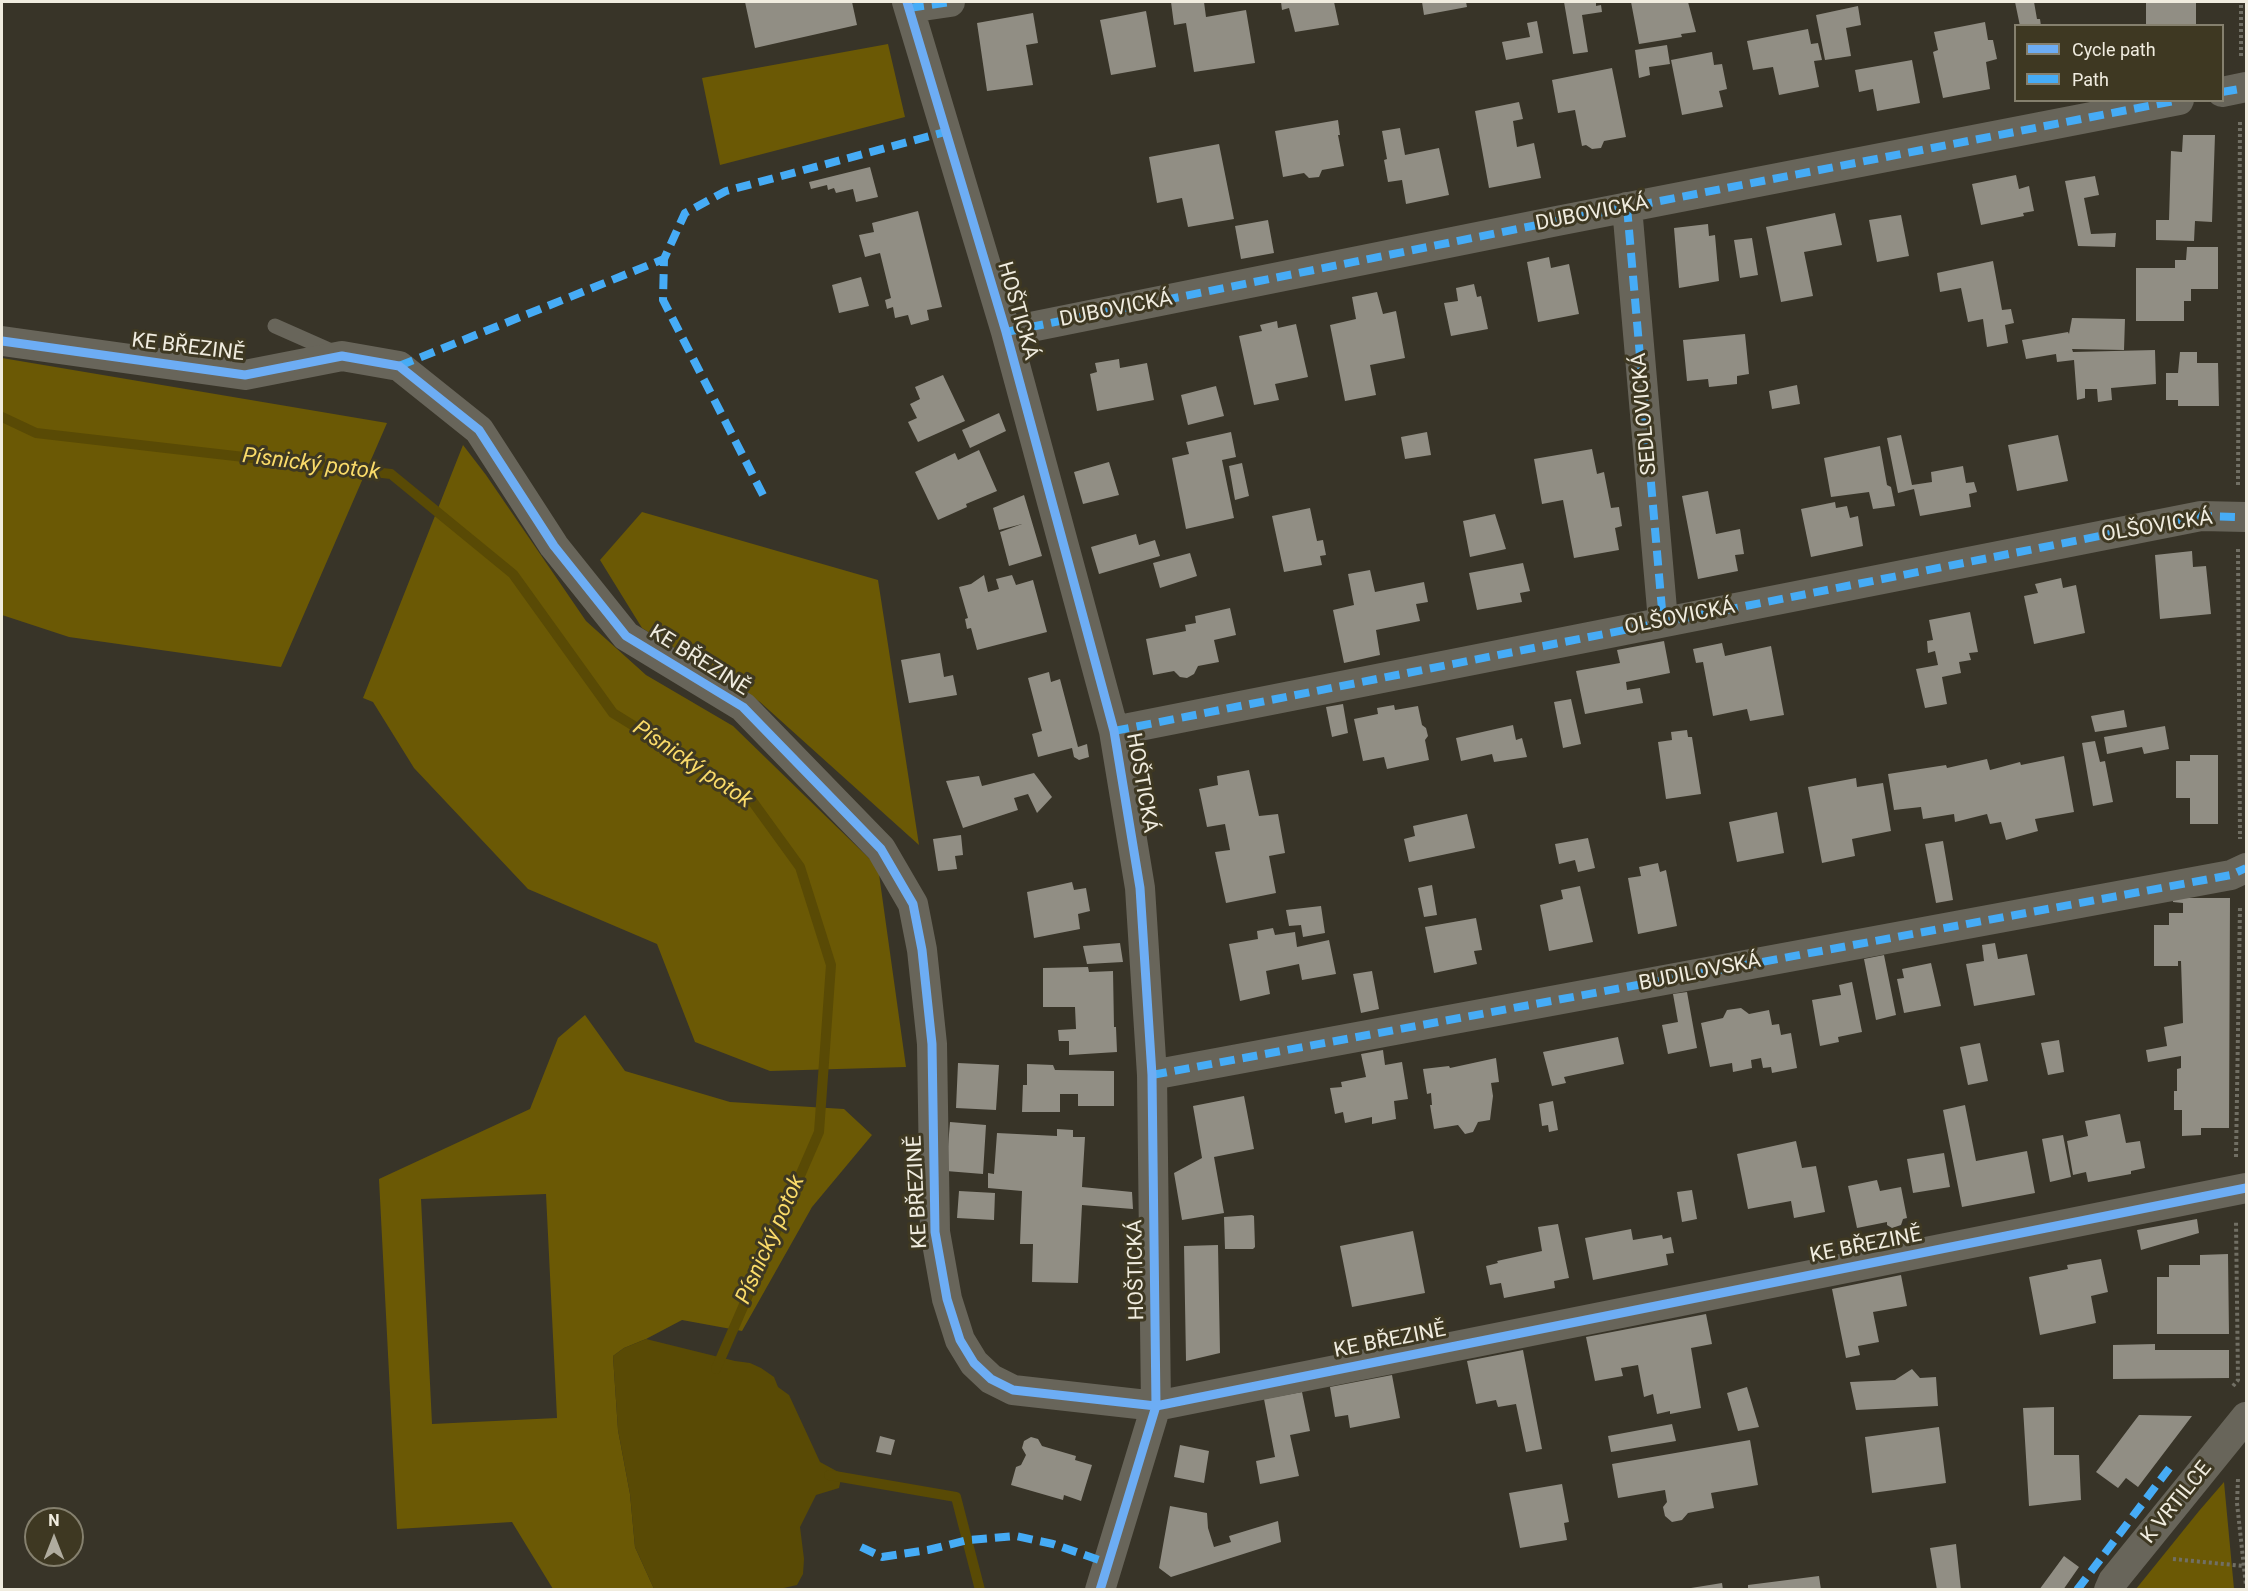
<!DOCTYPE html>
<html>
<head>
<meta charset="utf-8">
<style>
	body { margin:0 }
	#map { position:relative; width:2248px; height:1591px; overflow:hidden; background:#383428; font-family:Roboto,sans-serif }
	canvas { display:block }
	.frame { position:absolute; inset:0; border:3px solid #f0ecdf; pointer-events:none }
	.legend { position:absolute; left:2014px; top:24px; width:210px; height:78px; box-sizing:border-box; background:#3e3822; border:2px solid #85806e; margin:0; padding:8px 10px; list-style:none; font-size:18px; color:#f0ecdf }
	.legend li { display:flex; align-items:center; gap:12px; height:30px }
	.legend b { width:30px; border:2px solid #85806e }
	.north { position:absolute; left:24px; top:1507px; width:60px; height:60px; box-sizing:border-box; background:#3e3822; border:2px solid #85806e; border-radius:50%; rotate:0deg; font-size:16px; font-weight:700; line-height:24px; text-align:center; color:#f0ecdf }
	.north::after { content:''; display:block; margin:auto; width:21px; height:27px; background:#b0ac9f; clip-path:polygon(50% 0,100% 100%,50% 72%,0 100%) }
</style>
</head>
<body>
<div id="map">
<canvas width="2248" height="1591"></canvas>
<div class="frame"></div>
<ul class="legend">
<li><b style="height:8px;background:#6dadf4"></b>Cycle path</li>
<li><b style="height:8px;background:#46acf6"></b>Path</li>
</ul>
<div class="north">N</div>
</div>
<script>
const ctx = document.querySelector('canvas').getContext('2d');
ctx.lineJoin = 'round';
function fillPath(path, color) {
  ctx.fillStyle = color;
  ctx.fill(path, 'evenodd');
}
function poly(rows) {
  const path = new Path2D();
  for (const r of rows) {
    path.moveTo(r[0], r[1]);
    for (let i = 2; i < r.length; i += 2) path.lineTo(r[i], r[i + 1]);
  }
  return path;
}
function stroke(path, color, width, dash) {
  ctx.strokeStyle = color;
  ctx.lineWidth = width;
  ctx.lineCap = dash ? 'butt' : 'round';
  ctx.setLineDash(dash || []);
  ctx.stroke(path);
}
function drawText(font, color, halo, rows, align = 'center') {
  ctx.font = font + ' Roboto,sans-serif';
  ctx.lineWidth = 6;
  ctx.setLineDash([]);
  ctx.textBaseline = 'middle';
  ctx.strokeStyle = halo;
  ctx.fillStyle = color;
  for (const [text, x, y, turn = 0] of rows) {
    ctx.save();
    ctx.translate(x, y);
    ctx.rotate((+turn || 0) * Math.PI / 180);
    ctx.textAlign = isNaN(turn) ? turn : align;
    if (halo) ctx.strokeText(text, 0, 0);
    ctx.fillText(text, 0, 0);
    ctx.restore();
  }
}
const green = poly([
	[888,44,905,117,720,165,702,78],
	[2,358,387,423,281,667,69,637,2,615],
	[463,445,486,475,586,621,646,675,733,726,878,867,906,1067,770,1071,695,1042,657,944,528,889,414,768,373,702,363,698],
	[642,512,878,580,919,845,760,702,642,628,600,560],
	[585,1015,625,1071,730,1102,844,1109,872,1135,812,1207,742,1331,682,1320,646,1339,624,1348,613,1356,618,1430,630,1494,635,1547,654,1589,656,1589,553,1589,512,1522,397,1529,379,1179,530,1109,558,1038],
	[546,1194,557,1418,432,1424,421,1199],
	[2224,1482,2234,1589,2136,1589,2199,1511]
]);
const water = poly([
	[646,1339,735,1361,750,1363,761,1368,774,1377,778,1387,789,1395,820,1462,842,1474,839,1488,816,1495,800,1527,804,1559,803,1574,797,1585,775,1590,654,1589,635,1547,630,1494,618,1430,613,1356,624,1348]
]);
const stream = poly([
	[2,417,36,433,391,474,513,574,613,713,750,798,800,867,831,965,819,1132,716,1369],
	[829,1475,956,1497,980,1590]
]);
const building = poly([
	[745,2,852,2,857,25,755,48],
	[1171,2,1204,2,1206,17,1246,10,1255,63,1194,72,1186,23,1174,25],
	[1281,2,1334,2,1339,25,1295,32,1289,8,1282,10],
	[1422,2,1466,2,1467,7,1424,15],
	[1564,2,1596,2,1596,6,1601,5,1602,12,1582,15,1588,52,1573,54],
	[1631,2,1688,2,1696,32,1681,34,1682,37,1639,44],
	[2015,2,2034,2,2037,19,2040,19,2041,26,2020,26],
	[2146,2,2196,2,2196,26,2146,26],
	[1858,6,1861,25,1846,28,1851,56,1825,60,1816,15],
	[1146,11,1156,67,1111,75,1100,20],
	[1033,13,1038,43,1026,45,1033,85,987,91,977,23],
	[1537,21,1543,53,1506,60,1502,42,1530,37,1527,23],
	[1985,22,1988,40,1993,40,1997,59,1986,62,1990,89,1943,98,1933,52,1938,50,1934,32],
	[1808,29,1811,44,1818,43,1822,60,1814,61,1819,87,1779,95,1773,67,1753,70,1747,41],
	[1667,45,1670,64,1649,67,1650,75,1639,78,1635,50],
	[1712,52,1714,65,1722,64,1727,89,1719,91,1723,107,1682,115,1671,60],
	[1912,60,1920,103,1877,111,1873,89,1859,92,1855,70],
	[1612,68,1626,137,1604,141,1601,148,1592,149,1586,145,1582,146,1575,110,1558,113,1552,80],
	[1519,102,1523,119,1513,121,1517,147,1534,143,1541,178,1489,188,1475,111],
	[1338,120,1340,135,1338,135,1344,166,1322,170,1319,177,1309,178,1304,173,1283,177,1275,131],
	[1400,128,1405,155,1439,148,1449,195,1406,204,1402,180,1388,182,1384,160,1387,159,1382,131],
	[2183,135,2215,135,2212,222,2195,221,2194,241,2156,240,2156,220,2169,220,2171,151,2182,152],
	[1219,144,1234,219,1188,227,1182,198,1157,203,1149,157],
	[870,167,878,197,856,202,853,189,836,193,834,188,828,190,827,185,811,189,809,182],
	[2016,175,2019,189,2029,186,2034,211,2023,213,2024,216,1981,225,1972,184],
	[2095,176,2099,195,2084,198,2091,234,2116,233,2115,247,2078,246,2065,181],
	[918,211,942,307,927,310,929,320,911,325,908,315,895,318,893,307,887,309,885,300,891,298,880,253,865,257,859,235,874,232,872,223],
	[1835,213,1842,245,1804,252,1813,296,1781,302,1766,227],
	[1901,215,1909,256,1877,262,1869,220],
	[1268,220,1274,253,1241,259,1235,226],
	[1708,224,1709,236,1715,235,1719,281,1679,288,1674,228],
	[1752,238,1758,275,1740,278,1734,240],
	[2187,247,2218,247,2218,289,2191,289,2191,301,2184,301,2184,321,2136,321,2136,268,2175,268,2175,260,2186,260],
	[1549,257,1551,268,1569,264,1579,314,1538,322,1527,262],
	[1993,261,2002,310,2011,309,2014,323,2005,325,2008,343,1987,347,1983,319,1968,322,1961,288,1940,292,1937,273],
	[861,277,869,306,839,313,832,285],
	[1474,284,1477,297,1481,296,1488,329,1451,336,1444,303,1458,301,1456,288],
	[1377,292,1383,314,1396,311,1405,358,1370,365,1376,395,1345,401,1330,325,1356,319,1352,297],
	[2072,318,2125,319,2124,350,2072,349,2073,352,2155,350,2156,384,2111,388,2112,400,2098,402,2097,389,2085,389,2085,398,2077,400,2074,360,2057,362,2056,354,2026,359,2022,340,2068,332,2069,334],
	[1277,321,1278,328,1296,324,1308,377,1275,384,1279,400,1254,405,1239,336,1262,331,1260,325],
	[1745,334,1749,374,1737,376,1737,384,1709,387,1708,379,1687,381,1683,340],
	[2180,352,2197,352,2197,363,2218,363,2219,406,2178,406,2178,400,2166,400,2166,373,2178,373],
	[1119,359,1120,368,1147,363,1154,400,1097,411,1090,374,1097,372,1095,363],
	[943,375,965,421,918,442,908,422,917,418,910,404,920,399,915,387],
	[1797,385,1800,404,1772,409,1769,391],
	[1216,386,1224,416,1188,425,1181,395],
	[999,413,1006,431,970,448,962,430],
	[1231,432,1236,457,1222,460,1234,518,1186,529,1172,458,1189,454,1186,442],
	[1427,432,1431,455,1405,459,1401,437],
	[1901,435,1912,485,1932,482,1931,472,1963,466,1966,483,1974,482,1977,492,1969,494,1971,507,1920,516,1914,489,1898,493,1887,438],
	[2058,435,2068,481,2017,491,2008,445],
	[1880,446,1887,485,1891,487,1895,506,1873,509,1869,492,1831,497,1824,458],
	[1592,449,1597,474,1604,472,1611,508,1619,507,1622,526,1615,528,1619,550,1574,558,1563,500,1542,504,1534,459],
	[979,450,997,491,966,504,967,507,938,520,915,472,955,453,958,460],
	[1109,462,1119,495,1083,504,1074,472],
	[1242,463,1249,496,1235,500,1229,466],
	[1708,491,1716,534,1740,529,1744,554,1735,555,1738,571,1698,579,1682,496],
	[1024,495,1042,556,1009,566,1000,532,1022,524,999,530,993,508],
	[1835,502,1836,508,1847,506,1850,518,1858,516,1863,546,1811,557,1801,509],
	[1310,508,1317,541,1323,540,1326,555,1320,556,1322,565,1284,572,1272,516],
	[1495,514,1506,549,1470,557,1463,521],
	[1136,534,1139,545,1155,540,1160,556,1099,574,1091,547],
	[2192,551,2193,567,2206,566,2211,614,2160,619,2155,555],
	[1190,553,1197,576,1160,588,1153,563],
	[1523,563,1530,591,1520,593,1522,602,1477,610,1469,573],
	[1370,570,1375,592,1424,582,1428,602,1416,604,1420,621,1376,630,1380,655,1344,663,1333,610,1354,605,1348,574],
	[984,575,988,592,999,589,996,579,1012,575,1016,585,1033,580,1047,632,977,650,971,628,967,629,965,619,968,618,959,587,971,584],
	[2061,578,2063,588,2076,585,2085,633,2034,644,2024,596,2038,593,2035,584],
	[1230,608,1236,635,1214,640,1219,662,1198,666,1194,674,1187,678,1180,677,1174,671,1153,675,1146,639,1186,631,1185,625,1196,623,1195,616],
	[1970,612,1978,652,1969,653,1971,660,1959,662,1961,673,1942,677,1947,704,1925,708,1916,669,1938,665,1935,651,1928,653,1927,641,1933,640,1929,620],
	[1664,641,1670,673,1626,682,1627,690,1640,688,1643,703,1585,714,1576,671,1620,663,1617,650],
	[1722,643,1725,656,1771,646,1784,715,1750,721,1747,709,1713,716,1703,662,1696,663,1693,649],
	[940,653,944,677,953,675,957,695,909,703,901,660],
	[1049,672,1051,682,1060,679,1078,747,1087,744,1089,757,1079,760,1074,757,1072,748,1038,757,1032,734,1042,731,1028,678],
	[1571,699,1581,744,1563,748,1554,702],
	[1343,704,1348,733,1332,737,1326,707],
	[1394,705,1395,710,1418,706,1422,725,1426,728,1428,736,1425,740,1429,760,1387,769,1384,757,1363,761,1354,719,1378,714,1377,708],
	[2124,710,2127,727,2095,732,2091,716],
	[1513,725,1516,740,1522,738,1527,757,1494,762,1492,754,1461,761,1456,738],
	[2165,726,2169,749,2144,754,2142,747,2107,754,2104,737],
	[1687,730,1688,737,1692,737,1701,794,1666,799,1658,742,1672,740,1671,732],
	[2095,741,2100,762,2105,761,2113,802,2093,806,2082,743],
	[2190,755,2218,755,2218,824,2190,824,2190,798,2176,798,2176,761,2190,761],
	[2064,756,2074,812,2035,819,2038,831,2006,840,2001,822,1990,824,1987,814,1955,822,1954,814,1923,819,1921,807,1894,810,1888,774,1946,765,1947,768,1987,759,1990,770,2020,762,2021,765],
	[1249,770,1259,816,1278,814,1285,853,1269,856,1276,893,1226,903,1215,852,1230,850,1225,824,1207,827,1199,789,1218,785,1217,776],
	[1034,773,1052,797,1037,813,1028,794,1014,798,1018,810,963,828,946,781,979,776,982,786],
	[1856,778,1857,787,1883,783,1891,831,1852,839,1855,856,1822,863,1808,787],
	[1777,812,1784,853,1737,862,1729,822],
	[1467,814,1475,848,1409,862,1404,839,1415,836,1413,826],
	[961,835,963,855,955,856,957,869,938,871,933,839],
	[1588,838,1595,868,1578,872,1575,860,1559,864,1555,844],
	[1943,841,1953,900,1936,903,1925,844],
	[1658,863,1660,872,1666,870,1677,926,1638,934,1628,878,1641,876,1639,867],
	[1072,882,1074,890,1086,888,1090,911,1078,914,1080,929,1034,938,1027,892],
	[1432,885,1437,915,1424,917,1418,888],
	[1580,886,1593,942,1549,951,1540,905,1563,899,1561,890],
	[2183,898,2230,898,2229,1128,2201,1128,2201,1135,2182,1136,2182,1110,2174,1110,2174,1091,2177,1091,2177,1069,2181,1068,2181,1056,2148,1062,2146,1050,2167,1046,2164,1027,2183,1023,2181,961,2178,961,2178,966,2154,966,2154,925,2169,925,2169,913,2183,913,2183,903,2173,902,2173,900],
	[1321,906,1325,933,1303,937,1301,925,1289,926,1286,910],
	[1476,918,1482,950,1474,951,1477,964,1434,973,1425,927],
	[1273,928,1275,935,1295,932,1297,947,1329,940,1336,974,1302,980,1299,964,1266,971,1270,994,1240,1001,1229,944,1258,939,1257,931],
	[1120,943,1123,962,1087,964,1083,946],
	[1995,943,1998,959,2027,954,2035,995,1974,1006,1966,964,1984,961,1982,945],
	[1884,955,1896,1015,1876,1020,1864,959],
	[1931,963,1941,1006,1904,1013,1897,979,1904,978,1902,969],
	[1088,967,1089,972,1113,971,1114,1027,1116,1027,1117,1052,1069,1055,1069,1041,1059,1041,1058,1030,1076,1029,1075,1007,1043,1007,1043,968],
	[1372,971,1379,1009,1361,1013,1353,974],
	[1852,982,1862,1032,1838,1037,1839,1042,1820,1046,1812,1000,1841,995,1839,985],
	[1687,992,1697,1048,1668,1054,1662,1025,1678,1022,1673,994],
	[1741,1008,1749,1014,1769,1010,1772,1025,1779,1024,1781,1035,1791,1033,1797,1068,1772,1073,1771,1067,1763,1068,1761,1058,1751,1060,1752,1068,1733,1072,1732,1063,1710,1067,1701,1023,1723,1018,1727,1010],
	[1618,1037,1624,1064,1564,1077,1566,1083,1552,1086,1543,1052],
	[2059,1040,2064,1072,2048,1075,2041,1043],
	[1980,1043,1988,1081,1968,1085,1960,1047],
	[1383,1050,1385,1065,1402,1062,1408,1099,1394,1101,1396,1119,1372,1124,1372,1117,1345,1123,1343,1112,1335,1114,1330,1088,1342,1087,1341,1082,1366,1077,1361,1054],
	[1496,1058,1499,1082,1491,1083,1493,1096,1490,1120,1478,1122,1473,1132,1465,1134,1458,1125,1434,1129,1430,1105,1432,1105,1431,1093,1427,1094,1423,1069,1449,1066,1450,1068],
	[958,1063,999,1065,996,1110,956,1108],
	[1027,1064,1053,1065,1055,1070,1114,1071,1114,1106,1078,1106,1078,1094,1060,1094,1060,1112,1022,1112,1023,1085,1027,1085],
	[1244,1096,1254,1149,1214,1157,1224,1213,1182,1220,1174,1173,1202,1158,1193,1106],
	[1553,1101,1558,1130,1549,1132,1548,1125,1542,1126,1539,1104],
	[1965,1105,1976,1161,2027,1151,2035,1193,1962,1207,1943,1110],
	[2120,1114,2126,1143,2140,1141,2145,1168,2131,1171,2131,1174,2088,1182,2086,1172,2073,1175,2067,1141,2088,1136,2085,1121],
	[950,1122,986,1125,983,1174,946,1171],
	[1057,1129,1073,1130,1073,1137,1085,1137,1082,1187,1132,1192,1133,1209,1082,1205,1078,1283,1032,1282,1033,1244,1020,1244,1022,1191,988,1188,988,1173,994,1174,997,1133,1057,1136],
	[2063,1135,2071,1177,2050,1182,2042,1139],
	[1796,1141,1802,1168,1816,1166,1825,1212,1794,1218,1791,1201,1748,1209,1737,1154],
	[1944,1153,1950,1187,1913,1193,1907,1159],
	[1877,1180,1880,1191,1901,1187,1907,1218,1903,1219,1901,1225,1892,1228,1887,1225,1887,1222,1857,1228,1848,1186],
	[1692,1190,1697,1219,1682,1222,1677,1192],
	[959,1191,995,1193,994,1220,957,1218],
	[1252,1215,1254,1216,1255,1247,1253,1249,1225,1249,1224,1217],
	[2197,1219,2199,1233,2141,1250,2137,1230],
	[1558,1224,1569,1278,1554,1281,1555,1288,1504,1298,1501,1283,1490,1285,1486,1266,1498,1263,1497,1261,1542,1251,1538,1227],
	[1631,1229,1633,1240,1662,1235,1663,1239,1671,1237,1674,1253,1666,1254,1668,1265,1593,1280,1585,1238],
	[1413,1231,1425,1293,1352,1307,1340,1246],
	[1218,1245,1220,1353,1186,1361,1184,1246],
	[2228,1254,2229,1334,2157,1334,2157,1277,2169,1277,2169,1265,2200,1265,2200,1255],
	[2101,1259,2108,1292,2091,1296,2096,1323,2040,1335,2029,1277,2068,1269,2067,1265],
	[1901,1275,1907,1306,1873,1312,1879,1342,1858,1346,1860,1355,1846,1358,1832,1289],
	[1706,1314,1712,1344,1691,1348,1701,1408,1670,1414,1670,1411,1657,1414,1653,1394,1644,1397,1638,1365,1621,1368,1623,1376,1595,1381,1586,1337],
	[2155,1344,2155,1350,2229,1350,2229,1378,2113,1379,2113,1345],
	[1523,1350,1542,1449,1526,1452,1516,1404,1498,1407,1496,1400,1476,1404,1467,1361],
	[1912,1369,1920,1378,1936,1377,1938,1406,1856,1410,1850,1382,1895,1380],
	[1392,1375,1400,1418,1350,1428,1348,1415,1335,1417,1330,1387],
	[1747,1387,1759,1427,1738,1431,1727,1393],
	[1302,1392,1310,1431,1290,1435,1299,1476,1260,1484,1256,1461,1275,1457,1264,1399],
	[2054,1407,2054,1455,2079,1455,2081,1500,2029,1506,2023,1408],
	[2139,1415,2192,1416,2138,1487,2126,1478,2118,1488,2096,1472],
	[1672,1424,1676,1441,1611,1452,1608,1436],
	[1939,1427,1946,1483,1872,1493,1865,1437],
	[880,1436,895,1440,891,1455,876,1452],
	[1031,1437,1038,1439,1042,1446,1076,1456,1075,1460,1092,1465,1081,1501,1064,1495,1063,1500,1011,1485,1016,1467,1021,1465,1026,1455,1022,1448,1024,1441],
	[1750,1440,1758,1485,1711,1493,1714,1508,1688,1513,1682,1520,1672,1522,1665,1516,1663,1507,1667,1502,1665,1490,1618,1498,1612,1464],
	[1180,1445,1209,1451,1204,1483,1174,1477],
	[1562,1484,1569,1522,1564,1523,1567,1540,1520,1548,1509,1493],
	[1170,1506,1207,1513,1208,1528,1214,1547,1231,1542,1229,1536,1278,1521,1281,1542,1171,1577,1159,1568],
	[1956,1544,1961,1590,1937,1590,1930,1548],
	[2064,1556,2079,1567,2063,1590,2039,1590],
	[1819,1576,1821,1590,1748,1590,1748,1585],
	[1722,1583,1723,1590,1691,1590,1691,1588]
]);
const path = poly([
	[2241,56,2241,2],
	[2238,485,2240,120],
	[2238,549,2240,839],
	[2236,1157,2240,906],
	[2233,1386,2238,1380,2236,1221],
	[2238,1479,2237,1503,2246,1586],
	[2173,1559,2244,1566]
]);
const lane = poly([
	[275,326,336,353]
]);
const street = poly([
	[907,2,1006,332,1114,731,1140,888,1152,1075,1156,1406,1100,1590],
	[909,8,950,2],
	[2222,92,2246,87],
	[1627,207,1663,621],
	[1006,332,1557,221,2179,100],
	[2,341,245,375,342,356,399,366,479,430,554,546,626,636,743,707,881,849,913,904,922,950,932,1044,935,1232,947,1299,960,1340,974,1363,991,1379,1013,1390,1156,1406,2246,1188],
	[1114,731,2201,516,2246,517],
	[1152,1075,2231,875,2246,868],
	[2109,1590,2113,1581,2246,1417]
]);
const quiet = poly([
	[909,8,950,2],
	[2222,92,2240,89],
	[1627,207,1663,621],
	[1006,332,1557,221,2179,100],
	[399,366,664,259],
	[763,495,663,300,664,259,685,213,726,191,945,132],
	[1114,731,2201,516,2237,517],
	[1152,1075,2231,875,2246,868],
	[861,1547,882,1557,928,1550,968,1540,1016,1536,1053,1544,1108,1563],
	[2077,1590,2174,1462]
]);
const cycleway = poly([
	[907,2,1006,332,1114,731,1140,888,1152,1075,1156,1406,1100,1590],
	[2,341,245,375,342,356,399,366,479,430,554,546,626,636,743,707,881,849,913,904,922,950,932,1044,935,1232,947,1299,960,1340,974,1363,991,1379,1013,1390,1156,1406,2246,1188]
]);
const streetNames = [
	["DUBOVICKÁ",1592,214,-11],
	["DUBOVICKÁ",1116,310,-11],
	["HOŠTICKÁ",1017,311,74],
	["KE BŘEZINĚ",188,348,7],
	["SEDLOVICKÁ",1645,414,-95],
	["OLŠOVICKÁ",2157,527,-9],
	["OLŠOVICKÁ",1680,618,-11],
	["KE BŘEZINĚ",699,661,32],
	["HOŠTICKÁ",1141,783,80],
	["BUDILOVSKÁ",1700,973,-11],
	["KE BŘEZINĚ",918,1192,-93],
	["KE BŘEZINĚ",1866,1246,-11],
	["HOŠTICKÁ",1137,1270,-91],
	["KE BŘEZINĚ",1390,1341,-11],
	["K VRTILCE",2177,1503,-51]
];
const waterNames = [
	["Písnický potok",311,465,7],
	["Písnický potok",692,765,34],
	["Písnický potok",771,1240,-66]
];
fillPath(green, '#6b5905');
fillPath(water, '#594a05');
stroke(stream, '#594a05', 10);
fillPath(building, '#918e84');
stroke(path, '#716f64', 4, [3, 3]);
stroke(lane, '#68655a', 15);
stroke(street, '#68655a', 30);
stroke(quiet, '#46acf6', 8, [15, 8]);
stroke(cycleway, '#6dadf4', 9);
drawText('21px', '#f0ecdf', '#3e3822', streetNames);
drawText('italic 22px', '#fadb69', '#3e3822', waterNames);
</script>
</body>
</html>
